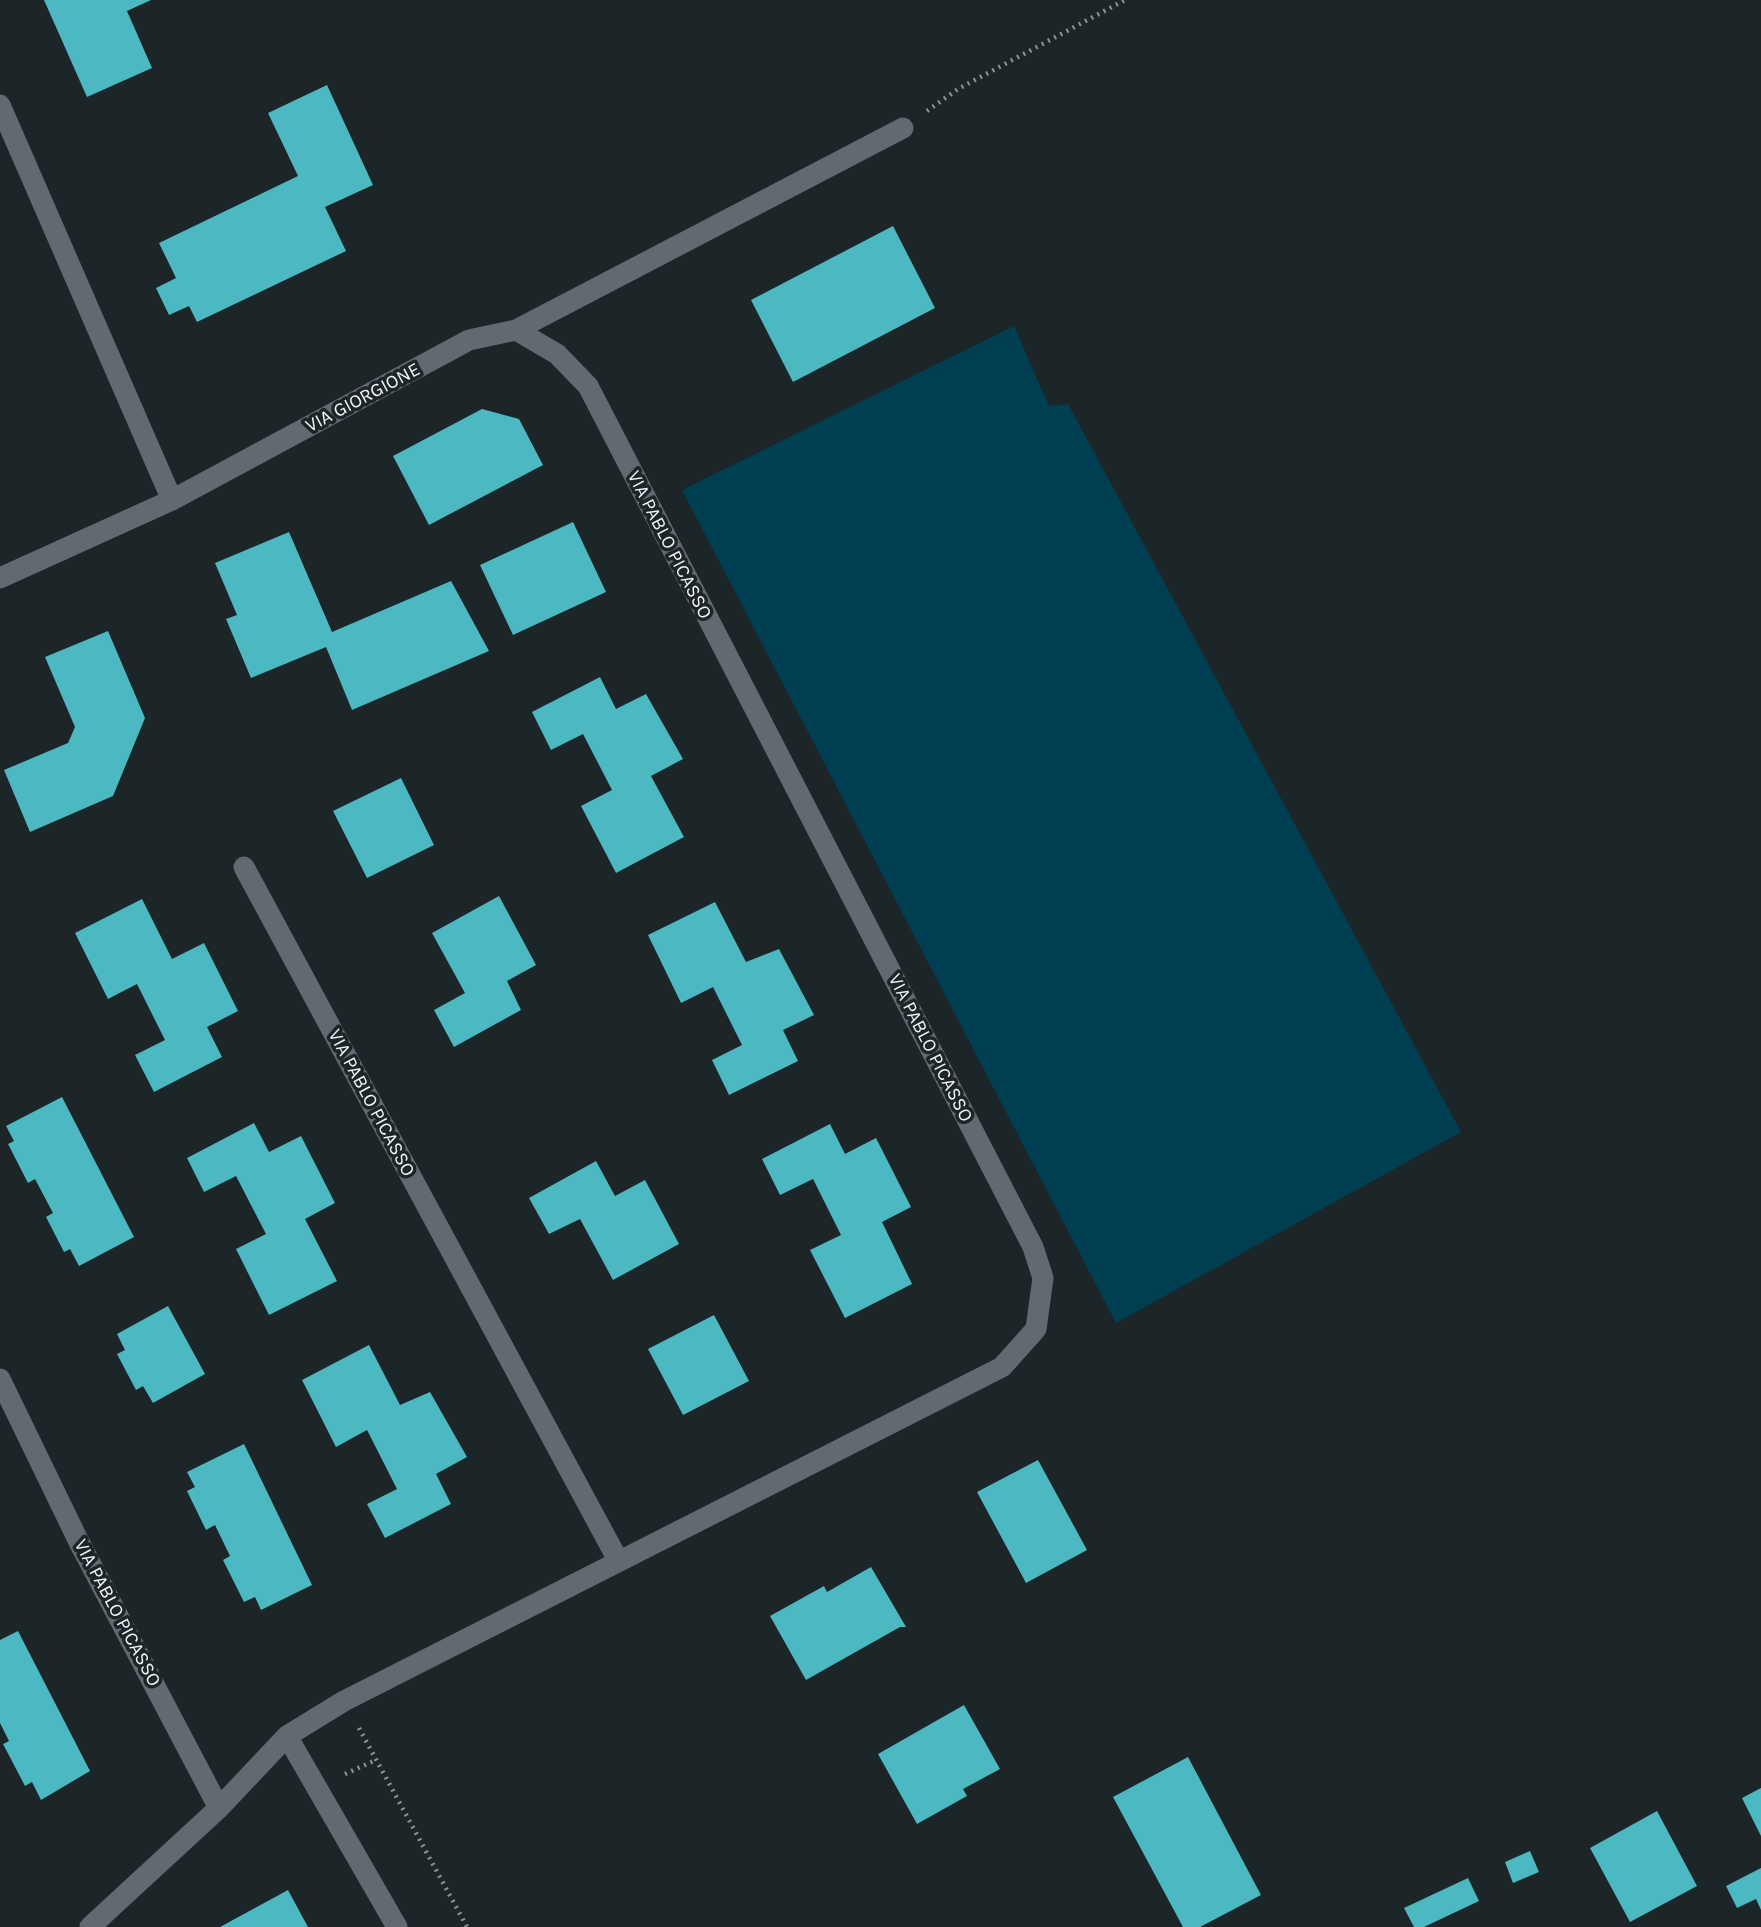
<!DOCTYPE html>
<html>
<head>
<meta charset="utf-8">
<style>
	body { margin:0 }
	canvas { display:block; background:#1c2528 }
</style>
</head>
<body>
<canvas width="1761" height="1927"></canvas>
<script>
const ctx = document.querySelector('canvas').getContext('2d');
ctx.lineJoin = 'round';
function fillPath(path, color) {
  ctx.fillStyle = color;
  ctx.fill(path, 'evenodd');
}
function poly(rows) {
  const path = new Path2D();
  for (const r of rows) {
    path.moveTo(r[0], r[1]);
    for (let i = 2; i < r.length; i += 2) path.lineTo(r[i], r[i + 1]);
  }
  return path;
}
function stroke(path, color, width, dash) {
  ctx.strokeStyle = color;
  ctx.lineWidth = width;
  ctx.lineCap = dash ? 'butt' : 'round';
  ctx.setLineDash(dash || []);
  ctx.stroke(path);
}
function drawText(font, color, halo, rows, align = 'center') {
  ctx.font = font + ' Karla,sans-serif';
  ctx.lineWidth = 7;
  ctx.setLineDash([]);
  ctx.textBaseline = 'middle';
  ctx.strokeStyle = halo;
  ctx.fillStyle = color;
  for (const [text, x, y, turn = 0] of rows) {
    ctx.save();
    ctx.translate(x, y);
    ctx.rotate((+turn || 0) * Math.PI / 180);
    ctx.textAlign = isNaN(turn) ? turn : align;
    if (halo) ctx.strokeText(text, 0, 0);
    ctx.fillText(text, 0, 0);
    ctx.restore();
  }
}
const green = poly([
	[1014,326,1049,406,1068,404,1461,1132,1116,1323,682,490]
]);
const building = poly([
	[44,0,151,0,127,11,152,68,87,97],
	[327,85,373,185,325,207,346,251,197,322,189,306,169,315,156,288,176,278,159,243,298,176,268,113],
	[893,226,935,308,793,382,751,300],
	[482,409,519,419,543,465,429,525,393,456],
	[573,522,606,592,513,635,480,565],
	[289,532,332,632,451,581,489,651,352,710,326,647,251,678,226,619,237,615,215,563],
	[108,631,145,718,113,796,30,832,4,770,68,743,75,727,45,657],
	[600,677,616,709,646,694,683,759,651,776,684,837,616,873,581,806,612,790,583,734,551,750,532,712],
	[401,778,434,845,367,878,333,811],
	[499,896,536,965,507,981,521,1010,454,1047,434,1010,465,993,432,933],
	[142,899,172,959,204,943,238,1011,207,1027,222,1057,154,1092,135,1055,165,1040,137,984,108,999,75,933],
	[715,902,746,962,779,949,814,1015,783,1030,798,1061,729,1095,712,1060,742,1045,713,987,681,1003,648,935],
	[62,1097,134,1237,79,1266,70,1249,64,1252,46,1217,53,1213,35,1179,28,1183,8,1144,14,1141,6,1126],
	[254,1123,269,1152,301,1136,335,1203,305,1219,337,1281,269,1315,236,1249,266,1234,236,1176,204,1192,187,1158],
	[830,1124,845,1154,876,1138,911,1207,882,1222,912,1284,845,1318,810,1250,841,1235,813,1179,780,1195,762,1159],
	[596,1161,615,1196,645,1180,679,1244,613,1280,580,1219,549,1234,529,1198],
	[168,1306,205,1374,153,1403,143,1386,136,1390,117,1354,125,1350,117,1334],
	[714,1315,749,1381,683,1415,648,1349],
	[369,1345,400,1405,430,1392,467,1457,436,1474,451,1504,385,1538,367,1504,397,1489,367,1430,336,1447,302,1380],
	[244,1444,312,1585,261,1610,255,1597,244,1602,223,1560,230,1556,215,1525,206,1530,187,1491,195,1487,187,1472],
	[1038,1460,1087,1550,1026,1583,977,1492],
	[871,1567,906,1627,900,1627,806,1680,770,1616,824,1586,827,1592],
	[18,1631,90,1771,41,1800,32,1782,25,1786,3,1744,9,1741,0,1723,0,1640],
	[964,1705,1000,1769,963,1789,967,1796,917,1824,878,1754],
	[1188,1757,1261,1895,1200,1927,1183,1927,1113,1797],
	[1761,1788,1761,1836,1742,1798],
	[1657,1811,1697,1886,1630,1922,1590,1848],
	[1530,1851,1539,1872,1513,1883,1505,1862],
	[1761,1868,1761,1910,1756,1899,1737,1908,1726,1886],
	[1468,1878,1479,1901,1424,1927,1414,1927,1404,1908],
	[288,1890,308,1927,220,1927]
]);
const path = poly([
	[927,111,958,89,1125,0],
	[359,1728,467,1927],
	[345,1774,376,1760]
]);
const minor = poly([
	[0,105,172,500],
	[516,330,903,128],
	[0,578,172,500,469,340,516,330,557,354,588,386,1033,1247,1043,1278,1036,1329,1002,1367,344,1701,287,1736,219,1808,90,1927],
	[244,867,618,1560],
	[0,1379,79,1542,219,1808],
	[287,1736,397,1927]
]);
const streetNames = [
	["VIA GIORGIONE",363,398,-28],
	["VIA PABLO PICASSO",669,545,63],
	["VIA PABLO PICASSO",930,1048,63],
	["VIA PABLO PICASSO",371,1103,62],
	["VIA PABLO PICASSO",117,1613,62]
];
fillPath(green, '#003f51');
fillPath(building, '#4bb8c2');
stroke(path, '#8c9295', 4.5, [2, 5]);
stroke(minor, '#616b6f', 21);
drawText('19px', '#eff4f7', '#1c2528', streetNames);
</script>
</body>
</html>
